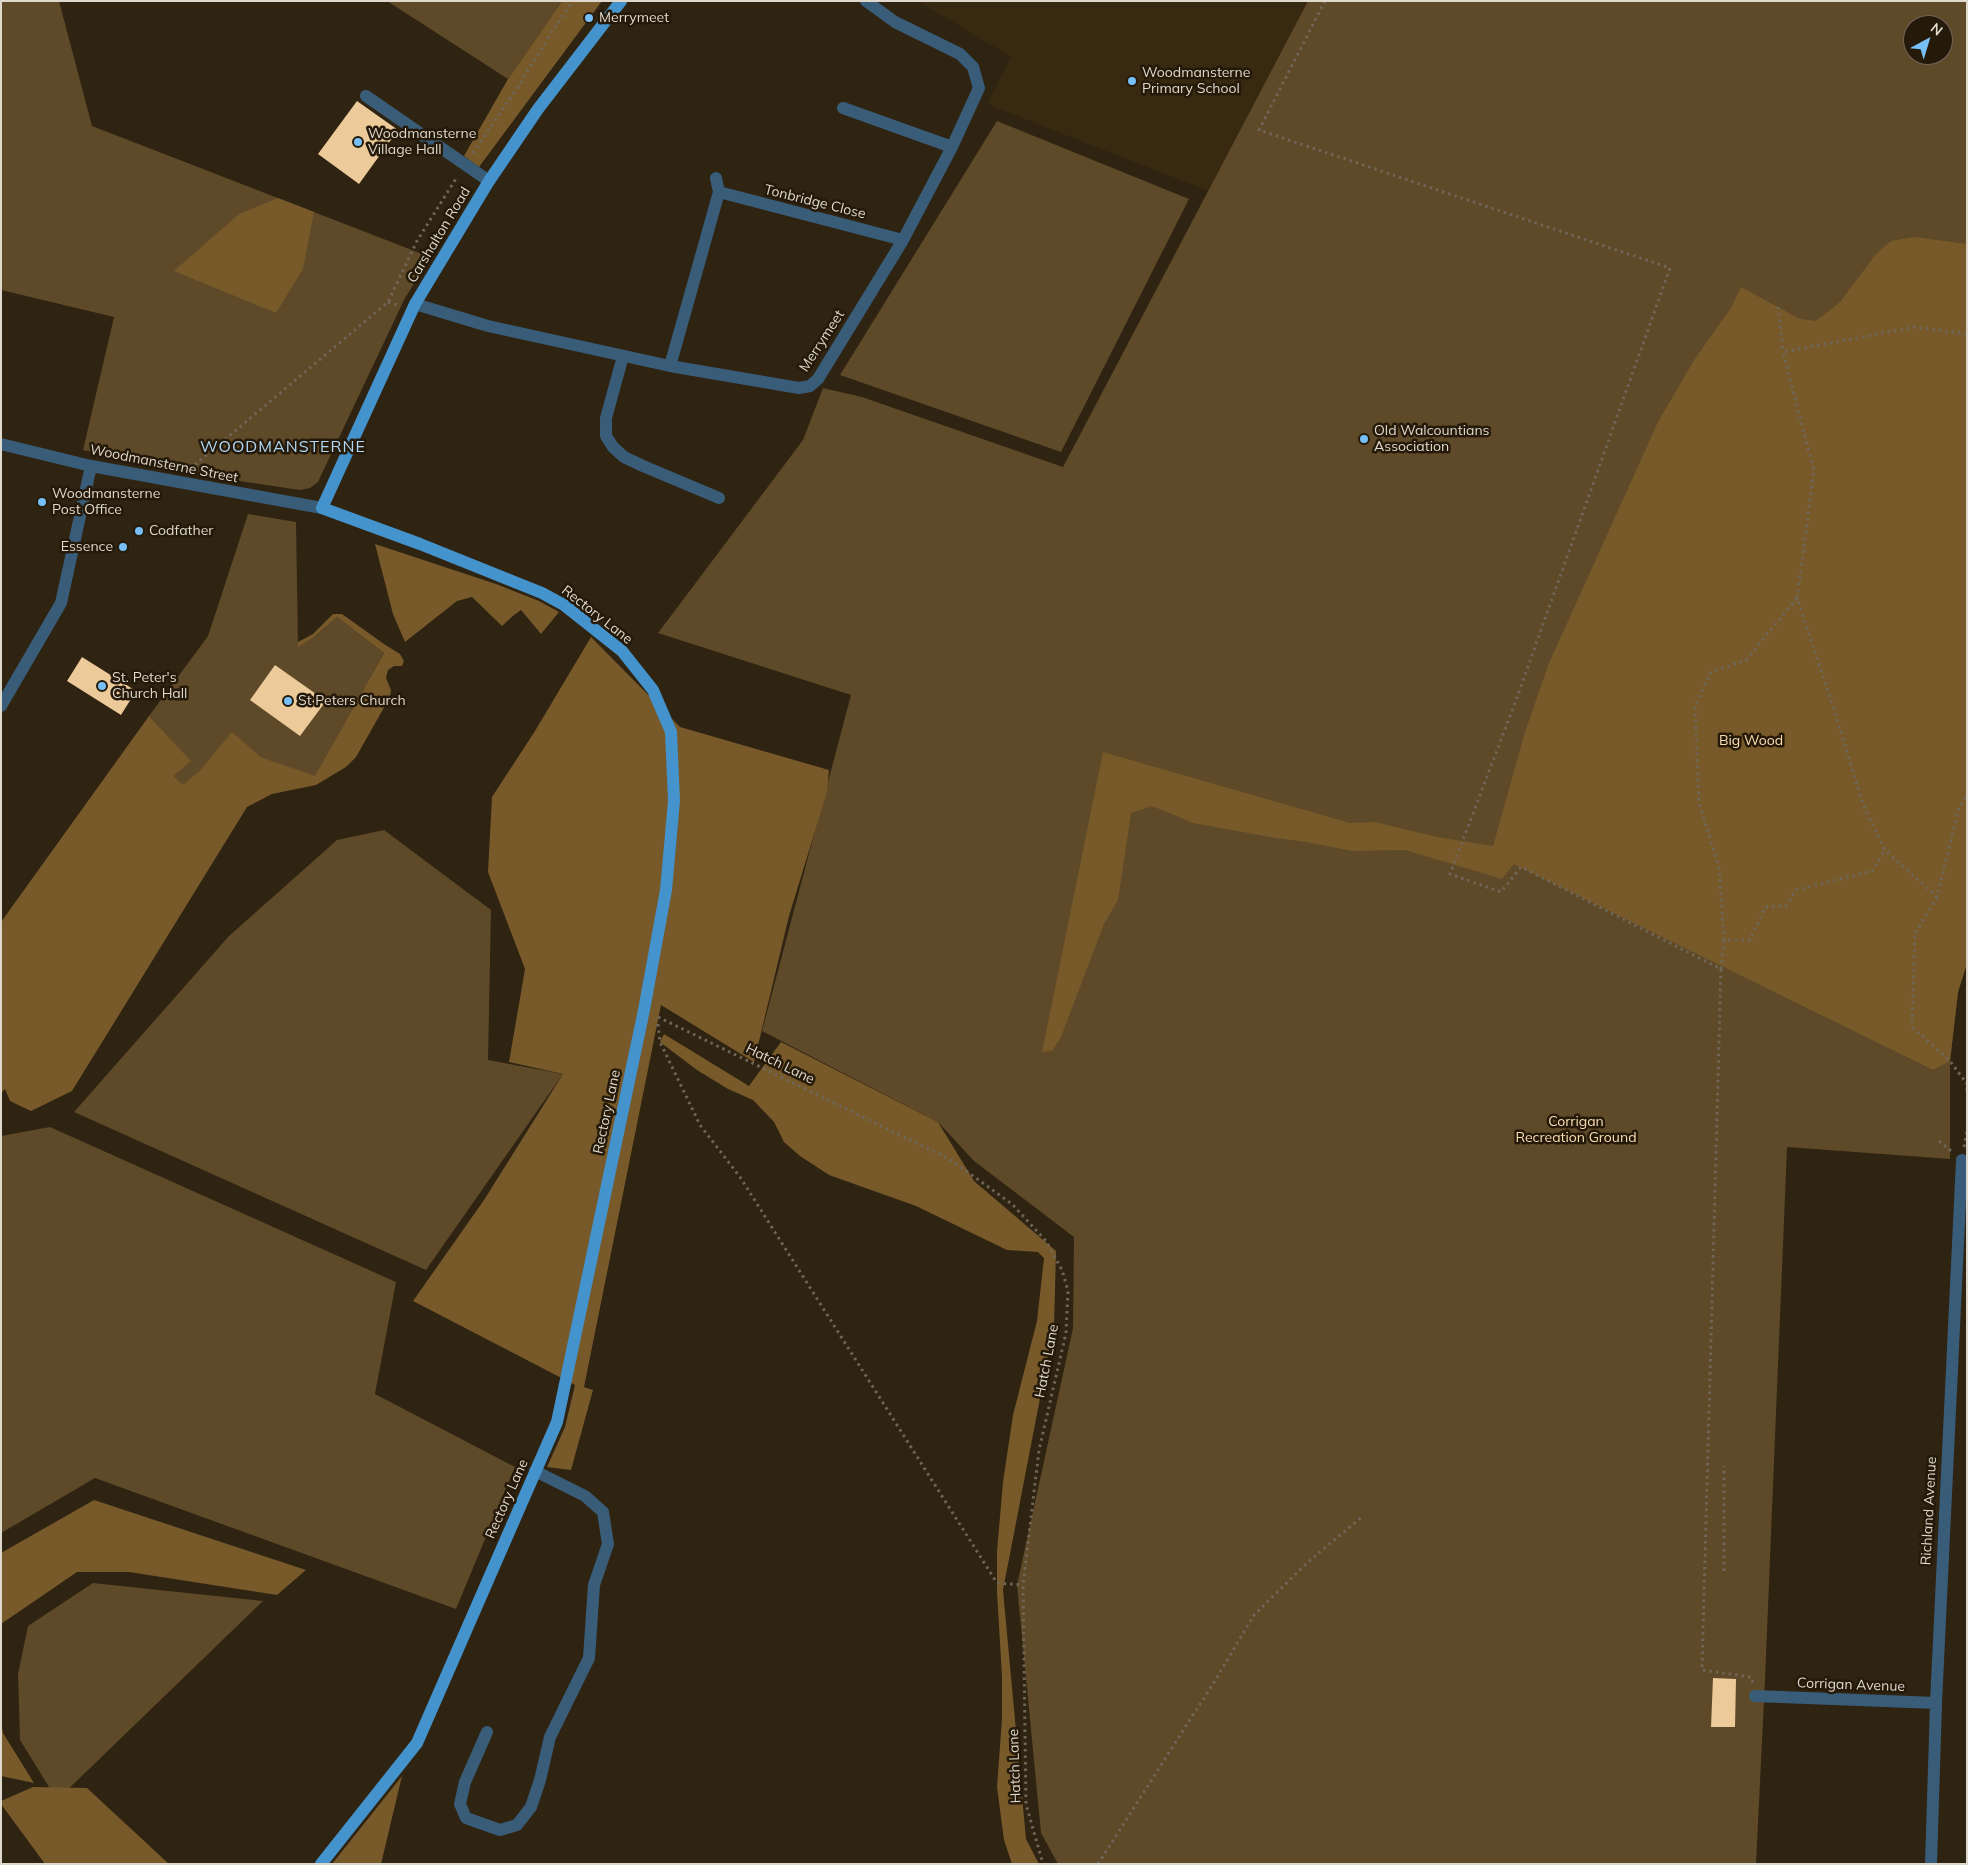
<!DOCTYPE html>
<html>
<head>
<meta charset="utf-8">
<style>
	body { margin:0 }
	#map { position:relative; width:1968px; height:1865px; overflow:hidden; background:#2f2312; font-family:Mulish,sans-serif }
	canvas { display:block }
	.frame { position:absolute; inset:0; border:2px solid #dfd8cd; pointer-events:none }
	.north { position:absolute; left:1903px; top:15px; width:50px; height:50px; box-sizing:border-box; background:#251a09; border:1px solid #6f6657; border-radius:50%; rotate:39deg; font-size:14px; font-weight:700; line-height:20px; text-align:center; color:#dfd8cd }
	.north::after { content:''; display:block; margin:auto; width:18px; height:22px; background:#77bff7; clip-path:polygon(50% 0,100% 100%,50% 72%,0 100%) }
</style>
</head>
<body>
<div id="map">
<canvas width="1968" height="1865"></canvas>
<div class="frame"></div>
<div class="north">N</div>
</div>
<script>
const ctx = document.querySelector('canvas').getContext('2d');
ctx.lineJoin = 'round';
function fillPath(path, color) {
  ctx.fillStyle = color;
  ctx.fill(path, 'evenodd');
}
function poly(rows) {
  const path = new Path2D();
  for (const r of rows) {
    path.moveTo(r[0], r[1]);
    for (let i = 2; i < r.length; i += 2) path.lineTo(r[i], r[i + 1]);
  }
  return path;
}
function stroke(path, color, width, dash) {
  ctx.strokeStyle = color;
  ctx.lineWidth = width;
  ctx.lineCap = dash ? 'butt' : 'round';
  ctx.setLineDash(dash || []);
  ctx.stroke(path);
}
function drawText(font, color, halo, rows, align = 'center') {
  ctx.font = font + ' Mulish,sans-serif';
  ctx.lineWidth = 5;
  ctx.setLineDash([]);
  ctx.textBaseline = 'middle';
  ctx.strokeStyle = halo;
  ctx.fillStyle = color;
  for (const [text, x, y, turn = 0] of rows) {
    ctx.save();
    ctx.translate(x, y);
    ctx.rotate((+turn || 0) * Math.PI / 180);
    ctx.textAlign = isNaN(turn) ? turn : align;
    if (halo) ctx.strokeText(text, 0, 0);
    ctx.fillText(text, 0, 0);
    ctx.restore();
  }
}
const built = poly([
	[918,1,1308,1,1208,191,987,104,1011,57]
]);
const green = poly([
	[1,1,59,1,92,126,430,257,404,300,318,482,310,488,300,490,199,475,83,450,114,317,1,290],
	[387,1,562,1,508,79],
	[1308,1,1967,1,1967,963,1958,992,1950,1061,1950,1159,1787,1147,1765,1680,1756,1864,1058,1864,1041,1833,1017,1585,1073,1328,1074,1237,974,1161,938,1122,762,1031,851,695,658,633,803,440,823,388,862,397,1063,467],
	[1913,25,1943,25,1943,55,1913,55],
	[997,121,1189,199,1061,452,840,375],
	[248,514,296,522,298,646,313,638,337,617,384,653,315,777,261,757,232,733,199,771,183,786,174,776,190,761,149,716,208,636],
	[384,830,491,910,488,1060,563,1074,426,1270,74,1112,229,936,337,840],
	[50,1127,396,1282,375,1394,515,1467,456,1609,95,1478,1,1533,1,1136],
	[93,1583,263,1601,57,1800,20,1740,18,1674,28,1626]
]);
const forest = poly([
	[562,1,602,1,479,167,464,156,508,79],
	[278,198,314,212,303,269,276,313,174,271,239,214],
	[1914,237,1967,244,1967,963,1958,992,1950,1061,1933,1070,1514,864,1502,879,1405,850,1352,851,1306,842,1276,838,1193,823,1152,806,1131,813,1118,900,1104,924,1061,1037,1052,1051,1042,1052,1103,752,1350,823,1375,822,1437,837,1493,846,1525,732,1549,663,1658,422,1694,360,1731,308,1741,287,1800,319,1816,321,1840,302,1876,254,1891,241],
	[375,544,496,584,539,601,559,612,541,634,521,610,514,615,502,626,472,597,457,601,405,642,393,614],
	[333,614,342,614,384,644,400,654,404,661,402,666,394,666,388,670,386,678,391,690,390,697,356,757,346,767,316,785,272,794,247,807,72,1091,31,1111,10,1101,5,1089,1,1093,1,922,149,716,191,761,174,776,183,785,199,771,232,732,261,757,315,776,384,653,337,617,313,638,298,647,298,642,313,634],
	[591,637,680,727,829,770,827,792,789,916,754,1062,661,1005,584,1387,593,1390,571,1470,547,1467,565,1427,575,1385,413,1301,484,1200,563,1074,509,1062,525,969,488,872,492,797,535,731],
	[664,1034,749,1086,781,1042,938,1122,974,1181,1056,1251,1054,1326,1003,1590,1026,1839,1039,1864,1012,1864,1004,1840,997,1787,1002,1719,1002,1677,997,1592,997,1551,1003,1482,1013,1415,1037,1321,1044,1258,1038,1252,1007,1250,916,1206,829,1175,800,1156,784,1142,774,1122,753,1100,728,1089,697,1070,660,1042],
	[94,1500,306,1570,277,1595,129,1572,77,1572,1,1624,1,1553],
	[1,1721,3,1733,34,1783,1,1776],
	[402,1776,381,1864,332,1864],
	[33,1787,87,1788,169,1864,45,1864,1,1804,1,1801]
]);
const building = poly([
	[357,101,398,130,359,184,318,154],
	[82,657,136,691,121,715,67,681],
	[275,665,326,701,300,736,250,700],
	[1713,1678,1736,1679,1735,1727,1711,1727]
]);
const path = poly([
	[1325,1,1259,130,1670,268,1515,703,1450,874,1501,892,1521,867,1721,969,1702,1670,1751,1677,1753,1683],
	[473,153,520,84,551,33,573,1],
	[388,302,400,306],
	[1778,307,1783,352],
	[1967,334,1914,327,1783,352,1814,471,1797,598,1830,697,1864,807,1885,850,1937,897,1959,807,1967,796],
	[190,469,388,302,417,241,457,177],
	[1797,598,1746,660,1711,672,1695,706,1699,804,1719,867,1724,940,1750,940,1765,907,1786,906,1796,890,1872,871,1885,850],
	[1937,897,1915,933,1912,1027,1950,1061,1967,1084],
	[1721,969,1724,940],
	[658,1017,951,1160,1012,1204,1046,1241,1062,1270,1068,1291,1066,1333,1039,1450,1023,1585,1026,1804,1043,1864],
	[658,1024,660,1042,700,1125,740,1177,997,1583,1023,1585],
	[1967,1082,1967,1091],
	[1939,1141,1951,1151],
	[1964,1147,1967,1131],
	[1724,1571,1724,1466],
	[1098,1864,1216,1679,1254,1615,1308,1562,1363,1516]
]);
const minor = poly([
	[366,96,489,181],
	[843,108,952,147],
	[716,178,719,192],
	[415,304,488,326,670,366,799,388,810,386,818,379,903,240,952,147,979,88,973,67,960,54,895,22,866,1],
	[623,356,606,418,606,436,613,447,624,457,643,466,719,498],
	[670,366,719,192,903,240],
	[1,444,91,466,322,508],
	[1,706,61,603,91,466],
	[1755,1696,1936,1703],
	[487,1732,465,1782,460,1804,466,1818,500,1830,517,1825,531,1807,540,1780,550,1737,589,1658,594,1585,608,1544,603,1512,585,1496,535,1471],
	[1931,1864,1936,1703,1962,1160]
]);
const major = poly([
	[321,1864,417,1743,557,1422,644,1010,666,890,674,801,671,732,653,690,622,651,564,605,542,593,420,544,322,508,415,304,489,181,538,109,621,1]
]);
const markers = [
	[589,18,5,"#77bff7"],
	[1132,81,5,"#77bff7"],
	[358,142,5,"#77bff7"],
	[1364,439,5,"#77bff7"],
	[42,502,5,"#77bff7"],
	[139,531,5,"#77bff7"],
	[123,547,5,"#77bff7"],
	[102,686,5,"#77bff7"],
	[288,701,5,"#77bff7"]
];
const poiNames = [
	["Merrymeet",599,18],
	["Woodmansterne",1142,73],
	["Primary School",1142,89],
	["Woodmansterne",368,134],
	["Village Hall",368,150],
	["Old Walcountians",1374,431],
	["Association",1374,447],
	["Woodmansterne",52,494],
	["Post Office",52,510],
	["Codfather",149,531],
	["Essence",113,547,"right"],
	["St. Peter's",112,678],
	["Church Hall",112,694],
	["St Peters Church",298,701]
];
const streetNames = [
	["Tonbridge Close",815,202,14],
	["Carshalton Road",439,235,-59],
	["Merrymeet",822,341,-57],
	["Woodmansterne Street",164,464,11],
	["Rectory Lane",597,615,38],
	["Hatch Lane",780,1064,26],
	["Rectory Lane",607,1112,-78],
	["Hatch Lane",1047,1361,-79],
	["Rectory Lane",507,1499,-66],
	["Richland Avenue",1929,1511,-87],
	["Corrigan Avenue",1851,1685,2],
	["Hatch Lane",1015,1766,-92]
];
const parkNames = [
	["Big Wood",1751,741],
	["Corrigan",1576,1122],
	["Recreation Ground",1576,1138]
];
const quarterNames = [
	["WOODMANSTERNE",283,447]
];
fillPath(built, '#382911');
fillPath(green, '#5e4928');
fillPath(forest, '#77592a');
fillPath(building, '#ecca99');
stroke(path, '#706657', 3, [2.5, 4]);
stroke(minor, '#395d78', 12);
stroke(major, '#4493cc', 12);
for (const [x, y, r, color] of markers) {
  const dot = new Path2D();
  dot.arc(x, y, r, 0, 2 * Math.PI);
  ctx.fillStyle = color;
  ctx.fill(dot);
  stroke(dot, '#251a09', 2);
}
drawText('14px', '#dfd8cd', '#251a09', poiNames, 'left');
drawText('14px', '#dfd8cd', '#251a09', streetNames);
drawText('14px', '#fadeb4', '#251a09', parkNames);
ctx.letterSpacing = '1px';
drawText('16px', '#b0d7f6', '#251a09', quarterNames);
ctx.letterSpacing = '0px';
</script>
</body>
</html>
